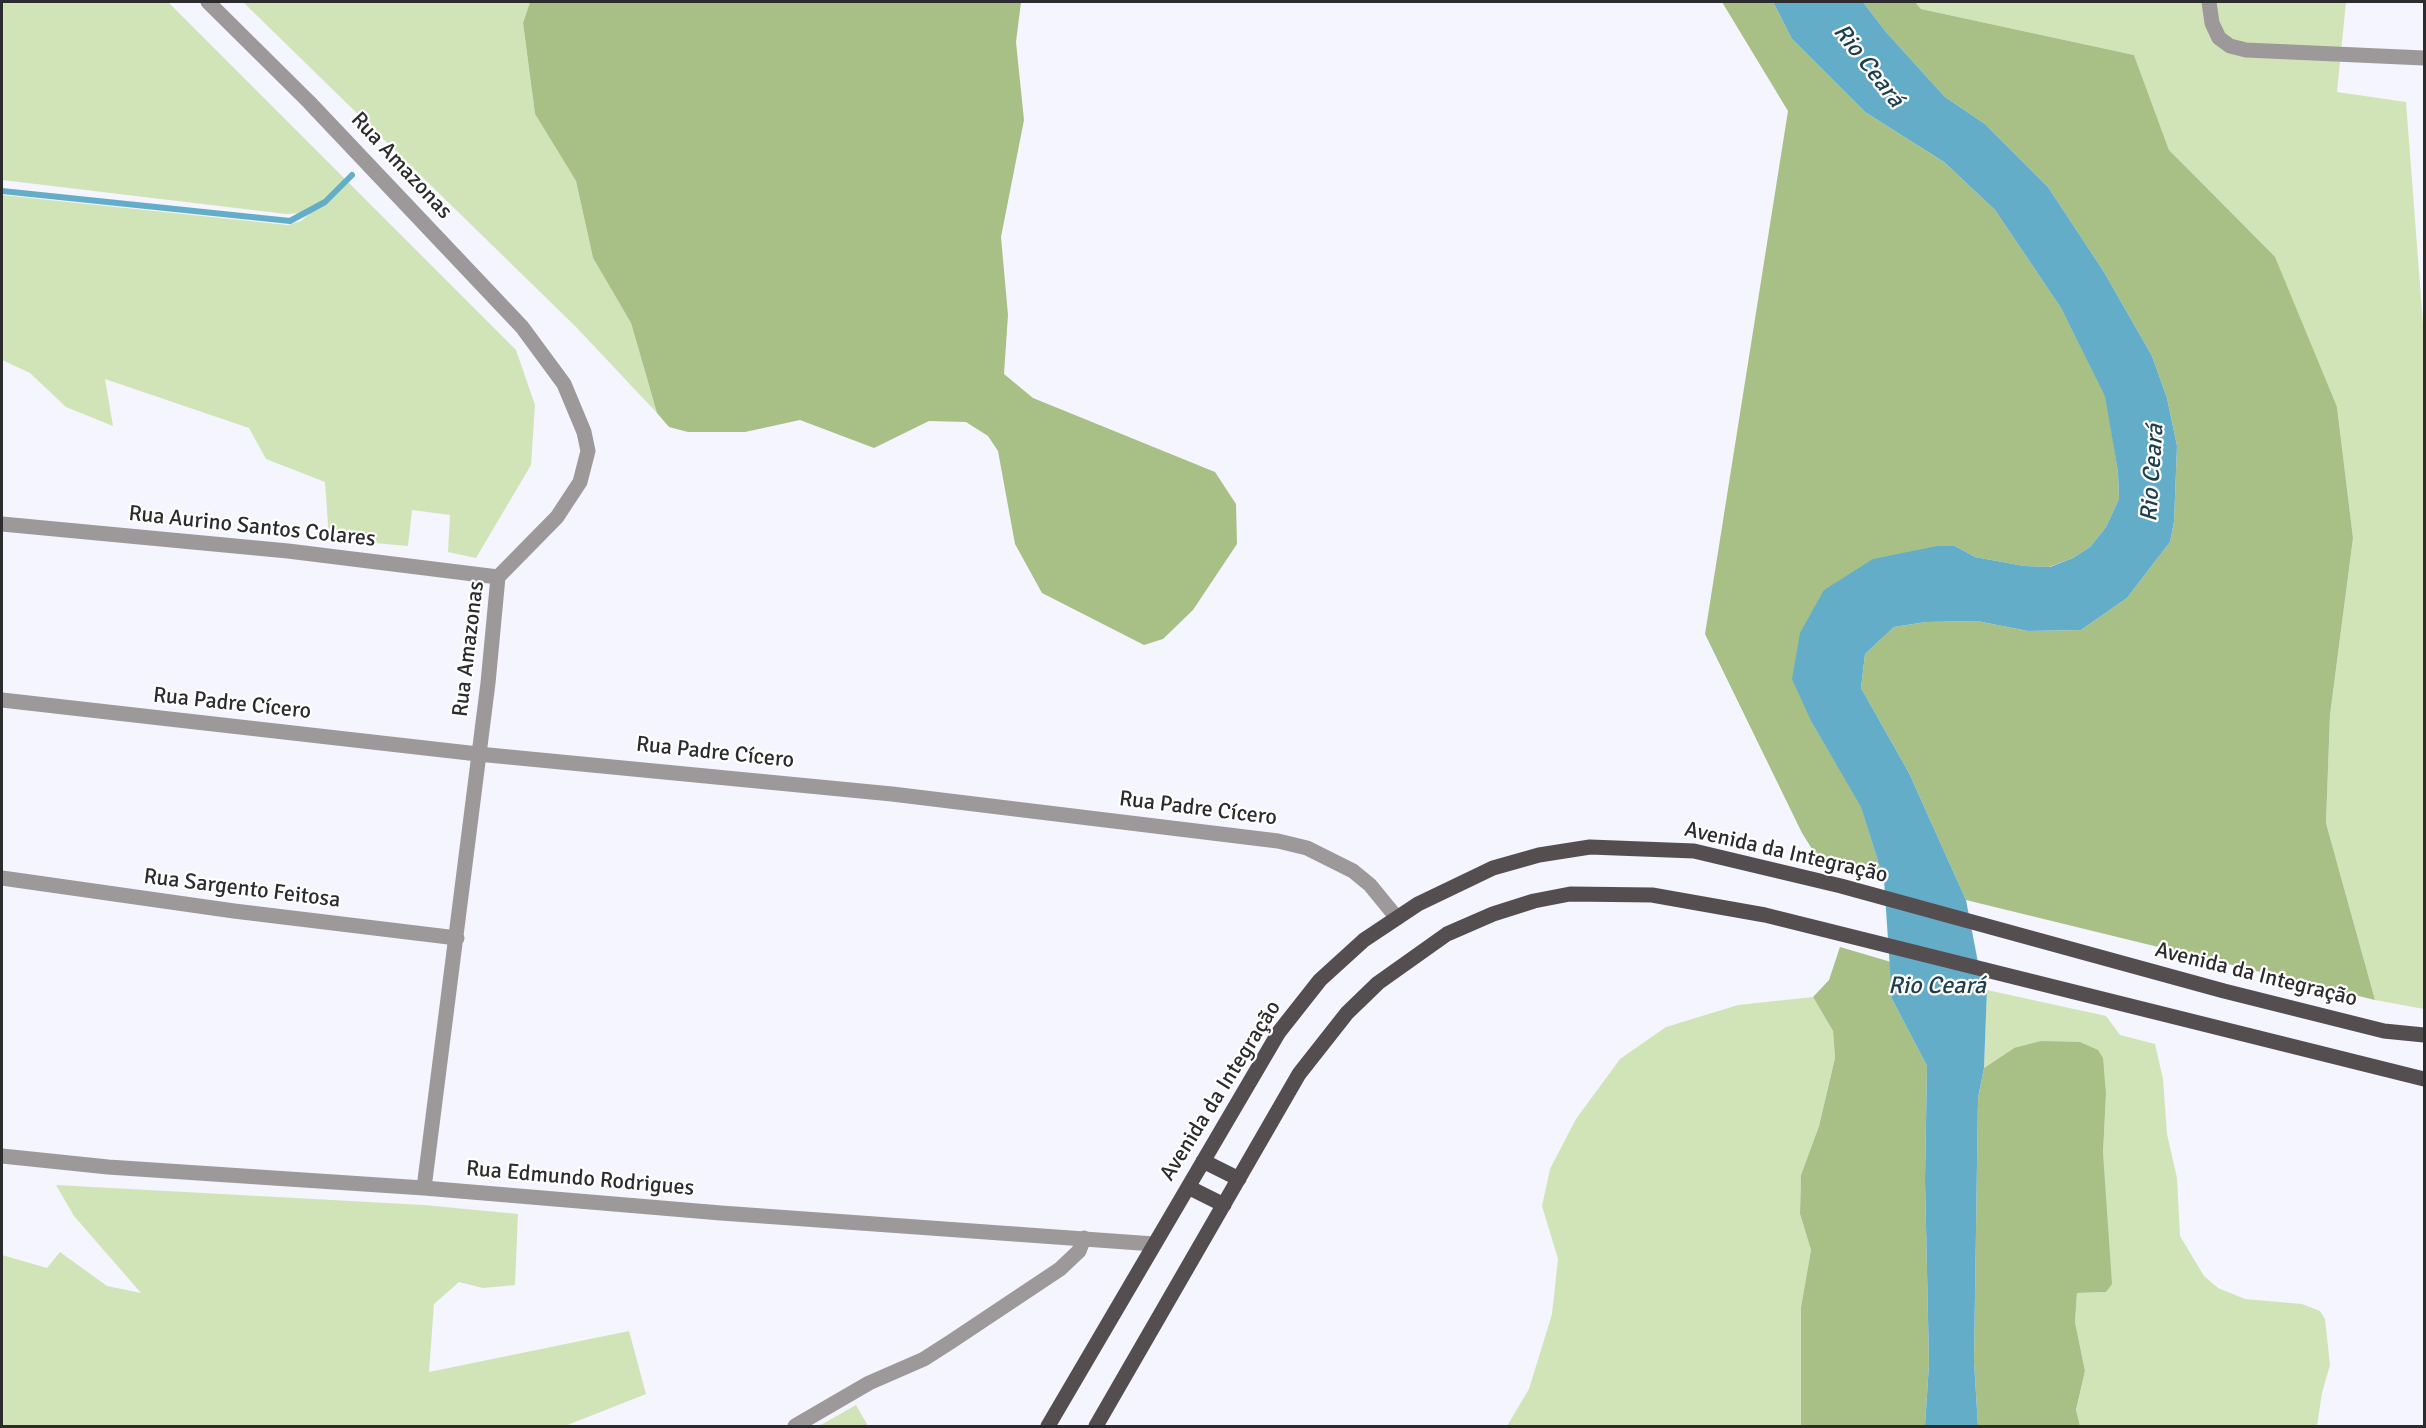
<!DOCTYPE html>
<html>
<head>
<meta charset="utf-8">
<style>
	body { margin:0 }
	#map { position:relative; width:2426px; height:1428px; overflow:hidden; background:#f4f5fe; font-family:Signika,sans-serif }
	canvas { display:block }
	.frame { position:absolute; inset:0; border:3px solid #2c2c2f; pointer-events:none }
</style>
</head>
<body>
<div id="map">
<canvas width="2426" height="1428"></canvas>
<div class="frame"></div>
</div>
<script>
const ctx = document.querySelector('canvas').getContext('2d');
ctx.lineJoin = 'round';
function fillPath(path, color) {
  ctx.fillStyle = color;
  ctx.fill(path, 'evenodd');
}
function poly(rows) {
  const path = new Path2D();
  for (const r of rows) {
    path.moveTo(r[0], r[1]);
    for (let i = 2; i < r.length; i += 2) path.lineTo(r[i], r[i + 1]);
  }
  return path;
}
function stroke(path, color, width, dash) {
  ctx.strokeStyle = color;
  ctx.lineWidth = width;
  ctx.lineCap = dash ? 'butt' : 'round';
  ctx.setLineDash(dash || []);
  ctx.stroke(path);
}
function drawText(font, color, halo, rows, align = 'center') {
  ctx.font = font + ' Signika,sans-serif';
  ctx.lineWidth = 4.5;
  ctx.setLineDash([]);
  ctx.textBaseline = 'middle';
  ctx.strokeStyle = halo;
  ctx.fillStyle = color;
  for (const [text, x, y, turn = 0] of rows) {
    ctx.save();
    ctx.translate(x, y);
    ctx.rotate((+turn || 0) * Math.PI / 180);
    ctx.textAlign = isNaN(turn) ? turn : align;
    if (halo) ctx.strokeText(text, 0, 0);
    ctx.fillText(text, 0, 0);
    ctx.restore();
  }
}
const green = poly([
	[2,2,168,2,516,350,535,405,531,465,476,558,448,552,450,515,412,510,408,546,329,539,325,482,266,459,249,428,105,379,113,426,66,407,30,373,2,360,2,195,288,225,301,221,321,204,302,213,286,214,2,180],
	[243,2,530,2,523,23,535,114,576,181,593,258,631,323,657,413,576,327],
	[1915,2,2346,2,2337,92,2406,102,2424,337,2424,1009,2375,1000,2326,823,2330,715,2353,538,2337,407,2213,196,2169,150,2134,55,1921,9],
	[1987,990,2106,1016,2120,1035,2155,1044,2163,1079,2167,1134,2177,1178,2180,1236,2204,1276,2218,1288,2245,1299,2302,1304,2320,1311,2325,1319,2330,1365,2322,1393,2317,1426,2080,1426,2076,1411,2085,1371,2075,1322,2077,1293,2105,1292,2103,1153,2106,1094,2014,1048,1984,1068],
	[1813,997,1833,1031,1835,1058,1819,1126,1801,1175,1800,1214,1811,1250,1801,1307,1801,1426,1507,1426,1529,1389,1552,1314,1558,1259,1542,1206,1550,1169,1576,1119,1620,1059,1666,1027,1738,1005],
	[56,1185,424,1205,518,1214,515,1285,483,1288,459,1282,434,1304,429,1372,629,1331,646,1394,565,1426,2,1426,2,1255,47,1268,60,1252,107,1286,141,1293,74,1216],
	[856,1405,868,1426,819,1426]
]);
const forest = poly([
	[530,2,1021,2,1016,42,1024,120,1001,237,1008,315,1004,374,1033,398,1215,472,1236,504,1237,544,1193,610,1163,639,1144,645,1042,593,1015,544,998,451,988,436,966,422,929,421,874,448,800,420,745,432,688,432,669,427,657,413,631,323,593,258,576,181,535,114,523,23],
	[1722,2,1773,2,1792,39,1865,112,1944,162,1995,210,2061,308,2106,396,2118,472,2119,499,2106,527,2090,547,2073,558,2049,567,2024,566,1975,557,1955,546,1937,546,1812,723,1861,806,1884,880,1822,865,1802,833,1705,634,1788,111],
	[1863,2,1915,2,1921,9,2134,55,2169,150,2275,257,2337,407,2353,538,2330,715,2326,823,2375,1000,1966,900,1909,773,1861,688,1865,654,1894,627,1926,622,1977,621,2028,631,2081,630,2127,598,2170,542,2174,522,2177,446,2167,398,2152,356,2104,272,2048,187,1985,124,1945,97,1886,32],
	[1840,947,1891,962,1892,999,1927,1066,1925,1179,1929,1364,1925,1426,1801,1426,1801,1307,1811,1250,1800,1214,1801,1175,1819,1126,1835,1058,1833,1031,1813,997,1829,980],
	[2041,1041,2080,1042,2098,1050,2103,1058,2106,1094,2103,1153,2112,1284,2106,1292,2077,1293,2075,1322,2085,1371,2076,1410,2080,1426,1978,1426,1974,1362,1978,1098,1984,1068,2014,1048]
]);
const water = poly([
	[1773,2,1863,2,1886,32,1945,97,1985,124,2048,187,2104,272,2152,356,2167,398,2177,446,2174,522,2170,542,2127,598,2081,630,2028,631,1977,621,1926,622,1894,627,1865,654,1861,688,1909,773,1966,900,1981,978,1987,990,1984,1068,1978,1098,1974,1362,1978,1426,1925,1426,1929,1364,1925,1179,1927,1066,1892,999,1884,880,1861,807,1812,723,1792,679,1800,633,1824,590,1873,559,1937,546,1955,546,1975,557,2024,566,2050,567,2073,558,2090,547,2106,527,2119,499,2118,472,2105,396,2061,308,1995,210,1944,162,1865,112,1792,39]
]);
const stream = poly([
	[2,191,290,221,325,202,352,175]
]);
const minor = poly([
	[208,2,309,102,522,327,564,384,584,432,588,451,580,482,557,517,498,577,488,683,424,1188],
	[2209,2,2212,23,2219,38,2230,46,2246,50,2424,58],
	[2,524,288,551,498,577],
	[2,878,234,911,457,938],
	[2,1156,108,1167,424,1188,721,1213,1154,1244],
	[795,1426,869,1383,924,1359,952,1341,1060,1269,1079,1251,1084,1238]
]);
const tertiary = poly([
	[2,700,478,754,892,794,1278,841,1307,848,1353,871,1370,885,1397,918]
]);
const primary = poly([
	[1203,1161,1239,1179],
	[1188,1187,1224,1205],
	[1048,1426,1279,1032,1320,980,1364,940,1418,904,1493,868,1539,855,1590,847,1694,851,1841,886,2224,991,2384,1031,2424,1035],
	[1096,1426,1299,1074,1347,1013,1378,983,1447,934,1493,914,1534,901,1570,894,1652,895,1765,915,2424,1079]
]);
const streetNames = [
	["Rua Amazonas",401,166,47],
	["Rua Aurino Santos Colares",252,527,6],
	["Rua Amazonas",469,649,-83],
	["Rua Padre Cícero",232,704,6],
	["Rua Padre Cícero",715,753,6],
	["Rua Padre Cícero",1198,809,7],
	["Avenida da Integração",1786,853,13],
	["Rua Sargento Feitosa",242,889,7],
	["Avenida da Integração",2256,975,14],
	["Avenida da Integração",1221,1091,-58],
	["Rua Edmundo Rodrigues",580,1179,5]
];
const waterNames = [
	["Rio Ceará",1868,66,52],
	["Rio Ceará",2153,473,-86],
	["Rio Ceará",1937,987]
];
fillPath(green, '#d1e4b7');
fillPath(forest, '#a8c086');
fillPath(water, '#64adc8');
stroke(stream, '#64adc8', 6);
stroke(minor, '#9d9899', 15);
stroke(tertiary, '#9d9899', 15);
stroke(primary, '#554e50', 15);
drawText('22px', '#2c2c2f', '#fff', streetNames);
drawText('italic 24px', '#1d3f4c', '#fff', waterNames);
</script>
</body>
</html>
